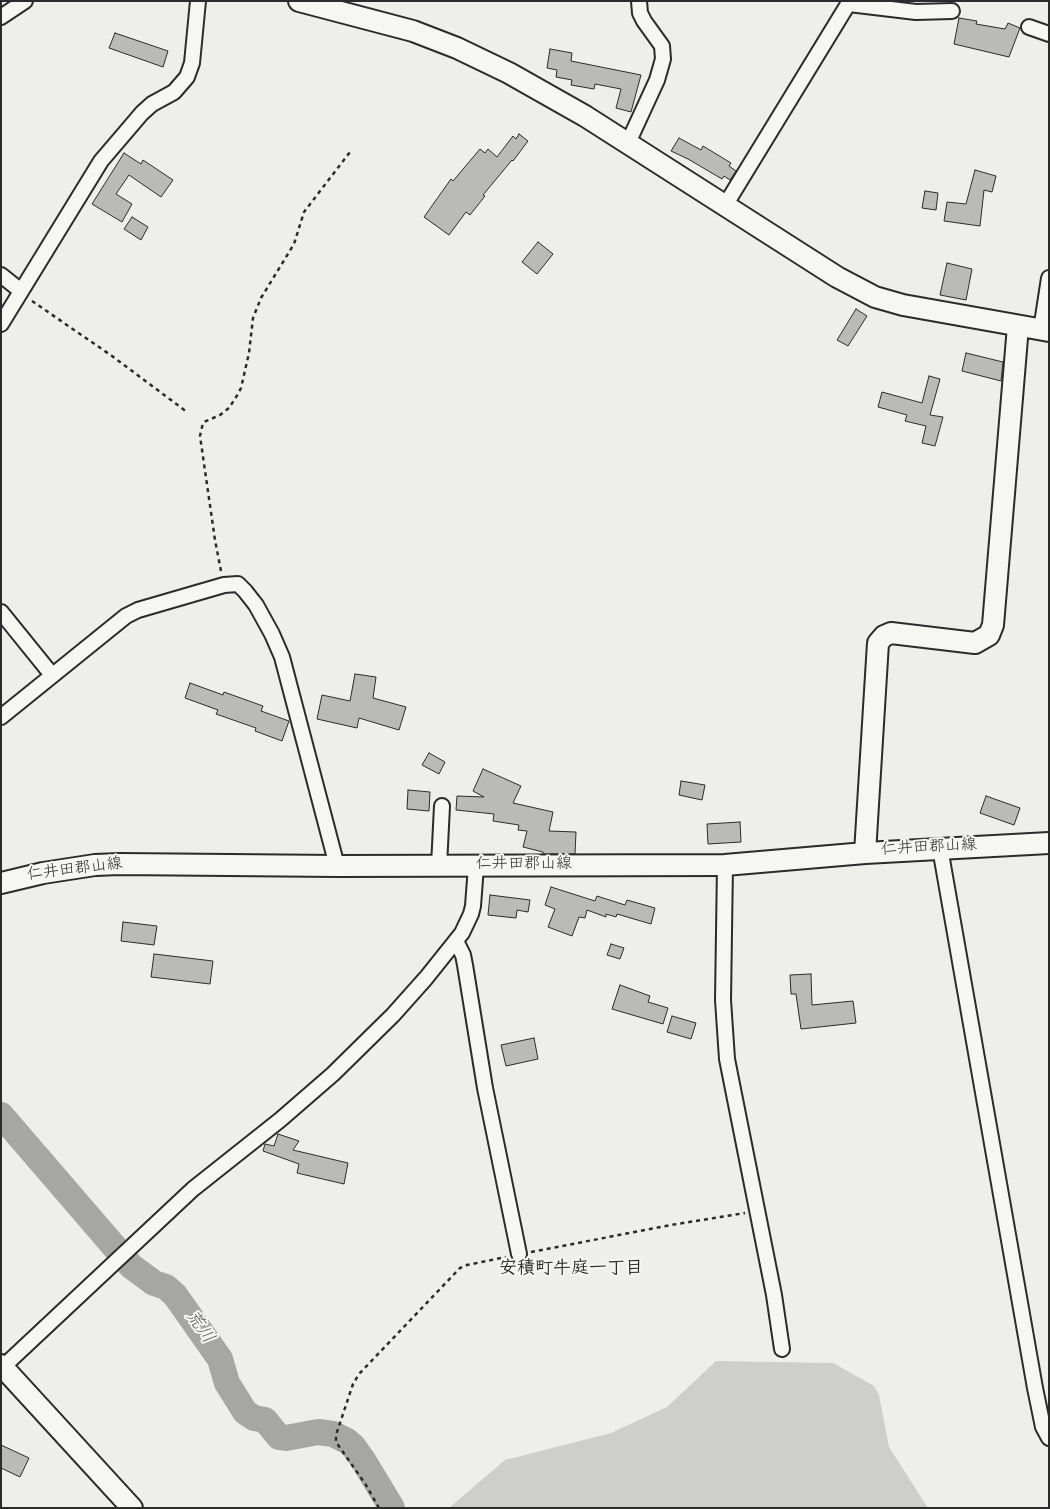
<!DOCTYPE html>
<html>
<head>
<meta charset="utf-8">
<style>
	body { margin:0 }
	#map { position:relative; width:1050px; height:1509px; overflow:hidden; background:#eeeeea; font-family:Dekko,sans-serif }
	canvas { display:block }
	.frame { position:absolute; inset:0; border:2px solid #2b2b2b; pointer-events:none }
</style>
</head>
<body>
<div id="map">
<canvas width="1050" height="1509"></canvas>
<div class="frame"></div>
</div>
<script>
const ctx = document.querySelector('canvas').getContext('2d');
ctx.lineJoin = 'round';
function fillPath(path, color) {
  ctx.fillStyle = color;
  ctx.fill(path, 'evenodd');
}
function poly(rows) {
  const path = new Path2D();
  for (const r of rows) {
    path.moveTo(r[0], r[1]);
    for (let i = 2; i < r.length; i += 2) path.lineTo(r[i], r[i + 1]);
  }
  return path;
}
function stroke(path, color, width, dash) {
  ctx.strokeStyle = color;
  ctx.lineWidth = width;
  ctx.lineCap = dash ? 'butt' : 'round';
  ctx.setLineDash(dash || []);
  ctx.stroke(path);
}
function drawText(font, color, halo, rows, align = 'center') {
  ctx.font = font + ' Dekko,"Klee One",sans-serif';
  ctx.lineWidth = 4;
  ctx.setLineDash([]);
  ctx.textBaseline = 'middle';
  ctx.strokeStyle = halo;
  ctx.fillStyle = color;
  for (const [text, x, y, turn = 0] of rows) {
    ctx.save();
    ctx.translate(x, y);
    ctx.rotate((+turn || 0) * Math.PI / 180);
    ctx.textAlign = isNaN(turn) ? turn : align;
    if (halo) ctx.strokeText(text, 0, 0);
    ctx.fillText(text, 0, 0);
    ctx.restore();
  }
}
const green = poly([
	[716,1361,833,1363,874,1386,879,1395,889,1447,928,1508,449,1508,505,1460,611,1433,667,1407]
]);
const river = poly([
	[1,1115,131,1266,154,1283,166,1287,175,1295,220,1359,227,1383,245,1412,254,1418,265,1420,279,1437,286,1438,318,1432,333,1434,347,1441,353,1446,363,1460,392,1508]
]);
const building = poly([
	[959,18,977,21,976,24,1005,29,1008,23,1020,28,1009,57,954,44,959,18],
	[115,33,168,51,163,67,109,48,115,33],
	[550,49,572,53,571,61,641,75,631,112,616,108,621,89,595,84,594,89,571,85,572,80,556,77,557,70,547,68,550,49],
	[519,134,528,141,513,161,512,160,483,195,485,196,470,215,466,212,449,235,424,217,451,179,453,181,480,149,485,153,488,149,497,157,513,136,516,139,519,134],
	[679,138,701,150,703,146,731,163,729,166,736,171,730,180,724,176,722,179,688,159,671,151,679,138],
	[124,153,141,164,143,160,173,180,161,197,129,175,116,194,132,204,122,222,92,204,124,153],
	[975,170,996,176,992,192,984,190,980,226,944,221,947,202,966,204,975,170],
	[925,191,938,193,936,210,922,208,925,191],
	[132,217,148,227,141,240,124,229,132,217],
	[538,242,553,254,537,274,522,262,538,242],
	[947,263,972,269,966,300,940,295,947,263],
	[856,309,867,316,848,346,837,340,856,309],
	[966,353,1003,362,1001,381,962,371,966,353],
	[929,376,940,379,930,415,943,417,935,446,922,443,926,426,905,421,907,415,878,407,882,392,922,403,929,376],
	[355,674,376,677,373,698,406,707,399,730,359,718,357,728,317,719,322,695,350,701,355,674],
	[190,683,223,695,224,692,263,706,261,711,289,721,282,741,255,731,256,728,216,714,218,710,185,698,190,683],
	[429,753,445,762,439,774,422,765,429,753],
	[483,769,521,786,513,803,553,812,549,831,576,832,575,854,543,854,543,852,523,847,527,831,518,830,519,825,493,821,494,814,456,810,457,796,484,797,473,791,483,769],
	[681,781,705,785,702,800,679,795,681,781],
	[408,790,430,792,429,811,407,809,408,790],
	[986,796,1020,808,1014,825,980,813,986,796],
	[740,822,741,842,708,844,707,824,740,822],
	[551,887,595,901,597,896,625,905,627,900,655,908,651,924,617,914,616,917,606,914,606,917,587,910,585,918,579,917,572,936,548,927,555,909,545,905,551,887],
	[490,895,530,900,528,912,517,910,516,918,488,915,490,895],
	[123,922,157,926,154,945,121,941,123,922],
	[611,944,624,948,620,959,607,955,611,944],
	[154,954,213,961,210,984,151,977,154,954],
	[811,974,812,1005,853,1001,856,1023,801,1029,796,994,791,994,790,975,811,974],
	[620,985,650,996,648,1002,668,1008,663,1024,612,1009,620,985],
	[672,1016,696,1023,691,1039,667,1032,672,1016],
	[534,1038,538,1059,506,1066,501,1045,534,1038],
	[278,1134,299,1141,293,1150,348,1163,344,1184,297,1173,299,1164,263,1151,265,1144,274,1146,278,1134],
	[1,1445,29,1458,20,1477,1,1468,1,1445]
]);
const path = poly([
	[32,301,112,356,187,412],
	[221,571,215,540,200,436,202,427,204,422,220,415,229,408,238,394,241,388,249,353,253,318,261,298,294,244,304,212,350,152],
	[531,1252,671,1225,745,1213],
	[379,1508,366,1485,336,1442,336,1435,353,1384,359,1374,460,1268,467,1265,506,1257]
]);
const street = poly([
	[849,4,916,12,952,11],
	[1,17,25,1],
	[1029,27,1049,34],
	[628,143,657,80,663,59,662,46,644,21,640,13,639,1],
	[726,204,850,1],
	[1,275,21,291],
	[1,324,101,161,142,113,152,104,174,92,187,77,192,63,198,1],
	[1041,330,1049,278],
	[1,612,52,675],
	[1,717,126,616,138,610,224,585,238,584,245,591,256,605,272,634,282,657,337,866],
	[940,848,1035,1388,1043,1427,1049,1438],
	[725,865,723,1000,727,1059,774,1295,782,1349],
	[439,866,442,806],
	[456,941,463,955,465,965,485,1088,519,1254],
	[3,1367,193,1189,280,1120,333,1074,393,1015,426,978,462,933,471,914,473,906,476,866]
]);
const secondary = poly([
	[299,1,413,31,457,48,509,73,585,116,837,277,875,297,903,305,1049,331],
	[865,853,878,643,884,636,891,633,975,643,989,635,993,625,1018,326],
	[1,883,43,873,95,865,120,864,337,866,725,865,865,853,1049,843],
	[1,1365,132,1508]
]);
const streetNames = [
	["仁井田郡山線",929,849,-3],
	["仁井田郡山線",524,866],
	["仁井田郡山線",75,871,-7]
];
const neighbourhoodNames = [
	["安積町牛庭一丁目",571,1271]
];
const waterNames = [
	["荒川",198,1328,55]
];
fillPath(green, '#cececa');
stroke(river, '#a6a6a3', 26);
fillPath(building, '#babab7');
stroke(building, '#2b2b2b', 1);
stroke(street, '#2b2b2b', 18);
stroke(secondary, '#2b2b2b', 24);
stroke(path, '#2b2b2b', 2.5, [4, 4]);
stroke(street, '#f6f6f2', 14);
stroke(secondary, '#f6f6f2', 20);
drawText('16px', '#2b2b2b', '#f6f6f2', streetNames);
drawText('bold 18px', '#2b2b2b', '#f6f6f2', neighbourhoodNames);
drawText('italic 18px', '#565655', '#f6f6f2', waterNames);
</script>
</body>
</html>
